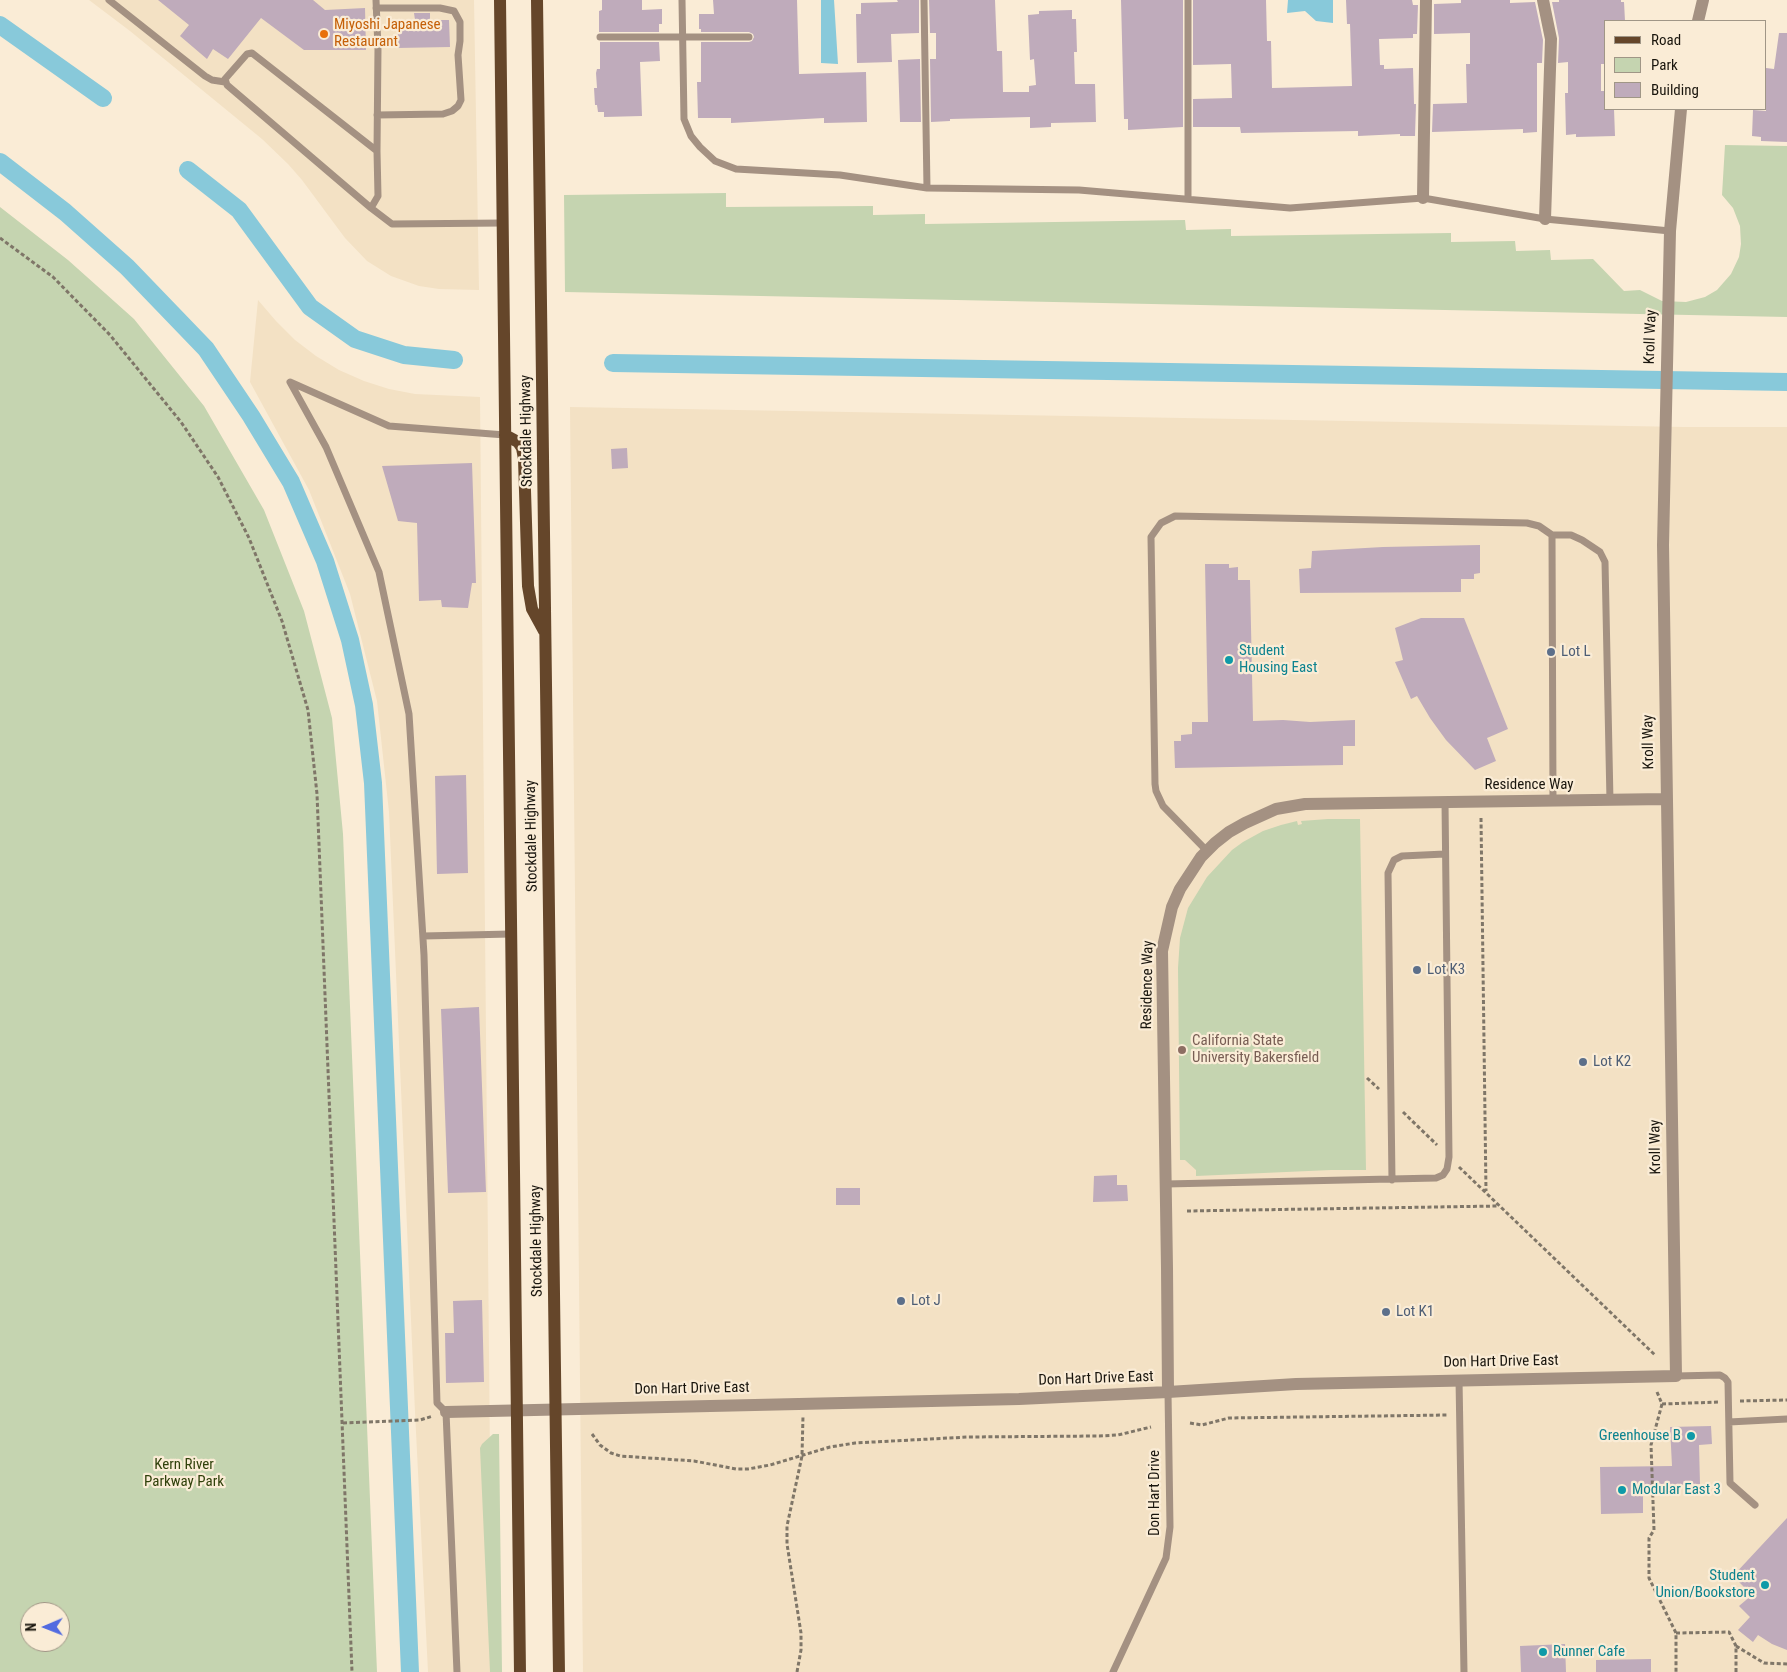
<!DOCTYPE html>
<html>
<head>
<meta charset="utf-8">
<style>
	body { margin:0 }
	#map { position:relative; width:1787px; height:1672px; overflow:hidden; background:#faecd6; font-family:"Roboto Condensed",sans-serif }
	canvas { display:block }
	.legend { position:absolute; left:1604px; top:20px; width:162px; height:90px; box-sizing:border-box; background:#faecd6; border:1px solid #a09686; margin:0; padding:6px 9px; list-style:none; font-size:15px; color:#19150d }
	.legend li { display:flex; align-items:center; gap:10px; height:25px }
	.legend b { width:25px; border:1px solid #a09686 }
	.north { position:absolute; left:20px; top:1602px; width:50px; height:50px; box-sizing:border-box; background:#faecd6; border:1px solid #a09686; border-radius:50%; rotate:269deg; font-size:14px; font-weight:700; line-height:20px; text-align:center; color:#19150d }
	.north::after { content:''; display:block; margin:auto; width:18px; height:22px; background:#526be0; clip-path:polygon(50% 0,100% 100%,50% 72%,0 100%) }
</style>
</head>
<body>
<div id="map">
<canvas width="1787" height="1672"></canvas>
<ul class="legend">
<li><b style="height:6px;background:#65462a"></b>Road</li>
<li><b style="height:14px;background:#c5d4b0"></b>Park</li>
<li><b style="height:14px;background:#bfabbb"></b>Building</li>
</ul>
<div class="north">N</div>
</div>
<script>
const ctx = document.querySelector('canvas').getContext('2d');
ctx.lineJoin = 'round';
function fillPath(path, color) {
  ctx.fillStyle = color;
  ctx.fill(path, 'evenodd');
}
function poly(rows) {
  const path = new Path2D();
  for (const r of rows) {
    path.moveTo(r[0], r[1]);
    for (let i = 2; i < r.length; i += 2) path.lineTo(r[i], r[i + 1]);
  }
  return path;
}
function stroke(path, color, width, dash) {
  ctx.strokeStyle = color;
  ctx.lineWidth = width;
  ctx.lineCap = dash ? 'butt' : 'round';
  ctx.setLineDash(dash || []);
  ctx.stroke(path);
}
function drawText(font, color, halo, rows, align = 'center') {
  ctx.font = font + ' "Roboto Condensed",sans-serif';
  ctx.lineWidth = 4.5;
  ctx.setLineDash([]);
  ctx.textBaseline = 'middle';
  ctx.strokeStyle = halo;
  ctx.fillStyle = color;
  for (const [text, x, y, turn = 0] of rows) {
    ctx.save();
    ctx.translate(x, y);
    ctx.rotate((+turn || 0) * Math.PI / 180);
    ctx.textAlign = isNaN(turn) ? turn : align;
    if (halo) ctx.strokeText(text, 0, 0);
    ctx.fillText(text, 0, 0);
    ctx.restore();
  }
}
const built = poly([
	[89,0,474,0,479,290,439,289,419,286,391,276,367,261,345,238,302,180,288,164,262,139,130,31],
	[258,300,276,321,295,340,316,356,339,370,364,381,389,389,415,394,480,397,492,1672,428,1672,415,1412,389,812,377,701,350,594,309,490,250,382],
	[570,407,1684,427,1787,427,1787,1672,583,1672]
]);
const green = poly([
	[1725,145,1787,146,1787,317,565,292,564,195,726,193,726,207,873,206,873,215,925,214,925,224,1185,220,1186,230,1231,229,1231,236,1451,233,1451,242,1515,241,1516,251,1550,250,1551,260,1593,259,1624,291,1640,290,1662,301,1686,302,1705,297,1717,290,1731,274,1739,257,1741,244,1740,226,1733,208,1722,195],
	[0,207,68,260,134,319,204,406,264,510,304,611,332,718,343,834,377,1672,0,1672],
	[30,1612,60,1612,60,1642,30,1642],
	[1328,819,1360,819,1366,1170,1331,1170,1196,1176,1196,1170,1185,1160,1180,1160,1178,968,1180,938,1188,908,1207,877,1232,850,1243,842,1263,831,1281,825,1297,821,1298,825,1302,824,1301,821],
	[493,1434,499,1434,502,1672,490,1672,480,1448,482,1444]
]);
const water = poly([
	[821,0,834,0,838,64,821,63],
	[1288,0,1333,0,1333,23,1316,21,1305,11,1287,13]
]);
const canal = poly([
	[0,25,103,98],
	[0,162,65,212,127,267,206,349,251,416,291,482,325,561,350,640,364,705,373,783,410,1672],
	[188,170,239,210,310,307,355,339,404,355,454,360],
	[613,363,1787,382]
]);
const building = poly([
	[158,0,313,0,325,10,365,8,366,50,304,50,261,18,228,59,213,49,207,59,180,36,189,25],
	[602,0,642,0,642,10,662,9,662,24,659,24,659,32,599,32,599,11,602,10],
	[713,0,797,0,799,74,866,72,867,122,824,123,824,118,731,123,731,118,698,118,697,82,701,82,701,42,749,42,752,41,754,37,753,34,749,32,701,32,701,29,699,29,699,14,714,14],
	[897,0,919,0,919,33,891,34,892,62,857,63,856,14,861,14,861,3,898,2],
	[929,0,995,0,997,51,1002,51,1003,92,1029,92,1029,86,1036,85,1034,59,1030,60,1028,15,1039,14,1039,11,1072,10,1072,19,1076,19,1077,52,1074,52,1075,84,1095,84,1096,122,1051,123,1051,127,1030,128,1030,117,950,119,950,121,931,122,930,59,936,59,936,33,930,33],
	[1121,0,1183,0,1183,127,1128,130,1128,119,1124,119],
	[1193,0,1266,0,1267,41,1271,41,1272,88,1352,86,1350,24,1347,24,1346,0,1412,0,1413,5,1418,5,1417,34,1413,34,1413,38,1379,39,1380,65,1384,65,1384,69,1413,68,1414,104,1416,104,1415,136,1400,136,1400,134,1358,136,1358,131,1241,133,1240,127,1193,127,1193,99,1232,98,1231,64,1193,65],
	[1461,0,1510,0,1510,3,1535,2,1543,40,1542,63,1537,63,1537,132,1523,133,1523,129,1432,132,1433,104,1467,103,1466,64,1470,64,1470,33,1434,34,1434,4,1461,3],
	[1559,0,1621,0,1621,2,1624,2,1625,21,1606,21,1606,64,1601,64,1601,91,1606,91,1606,109,1614,109,1615,136,1576,137,1576,134,1566,135,1565,93,1568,93,1568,62,1558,63,1559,38,1552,2,1559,2],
	[414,13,430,13,430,20,449,20,450,47,397,48,397,20,415,20],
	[1779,33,1787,33,1787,142,1761,141,1761,137,1752,136,1753,110,1766,111,1766,68,1774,69],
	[600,42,659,42,660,61,640,62,642,116,604,117,604,112,598,112,597,105,595,105,594,88,597,88,596,73,597,69,600,69],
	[920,59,921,122,900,122,898,60],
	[627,448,628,468,612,469,611,449],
	[472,463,476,583,472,583,468,608,442,607,441,600,419,601,417,523,398,521,382,466],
	[1480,545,1480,573,1474,574,1474,579,1461,579,1461,592,1300,593,1299,569,1311,568,1312,551,1383,547],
	[1205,564,1229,564,1229,568,1238,567,1238,580,1250,580,1253,721,1283,720,1310,722,1355,720,1355,746,1343,746,1343,765,1175,768,1174,741,1181,741,1181,735,1192,734,1192,722,1208,722],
	[1421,618,1464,618,1508,729,1487,738,1496,761,1475,770,1446,740,1430,718,1417,696,1411,699,1395,662,1403,660,1395,628],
	[466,775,468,873,437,874,435,776],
	[479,1007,486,1192,448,1193,441,1009],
	[1117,1175,1117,1185,1127,1185,1128,1201,1093,1202,1094,1176],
	[836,1188,860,1188,860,1205,836,1205],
	[482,1300,484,1382,446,1383,445,1333,454,1333,453,1301],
	[1711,1426,1712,1444,1699,1445,1700,1484,1643,1486,1643,1513,1601,1514,1600,1467,1672,1466,1670,1427],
	[1787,1518,1787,1650,1772,1644,1758,1635,1753,1642,1738,1630,1750,1617,1739,1606,1752,1595,1733,1576],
	[1565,1644,1566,1672,1521,1672,1520,1646],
	[1651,1659,1651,1672,1596,1672,1596,1660]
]);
const path = poly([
	[0,238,53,277,110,335,181,422,218,477,249,538,282,621,308,710,317,794,352,1672],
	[1481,818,1486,1191],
	[1367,1078,1379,1089],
	[1403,1112,1437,1145],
	[1459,1167,1655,1355],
	[1187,1211,1498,1206],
	[1657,1392,1662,1404,1651,1445,1654,1530,1649,1538,1649,1578,1676,1633,1676,1672],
	[1740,1401,1787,1400],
	[1662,1404,1719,1402],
	[343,1423,420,1420,433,1416],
	[1190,1423,1202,1425,1229,1418,1448,1415],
	[592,1434,600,1445,611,1453,620,1456,694,1461,736,1469,748,1469,770,1465,830,1447,855,1443,968,1437,1099,1436,1118,1435,1151,1427],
	[1676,1633,1729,1632,1736,1646],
	[797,1672,801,1650,801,1633,787,1544,787,1526,802,1456,803,1416],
	[1736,1672,1736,1646,1764,1663,1787,1664]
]);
const lane = poly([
	[109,0,205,76,212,80,225,82],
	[376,0,378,48,377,151],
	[682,0,684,119,691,136,700,147,715,161,736,169,840,175,927,188,1079,190,1290,208,1423,198,1545,219,1670,231],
	[924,0,927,188],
	[376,8,440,8,454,11,460,22,460,41,458,55,461,100,458,106,452,111,443,114,377,115],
	[600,37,749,37],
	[1188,199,1188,0],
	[371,208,378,196,377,151,252,53,247,54,225,79,227,85,371,208,392,224,503,223],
	[1553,801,1552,535,1571,535,1582,540,1600,552,1605,562,1610,801],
	[1207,851,1163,806,1156,791,1155,784,1151,537,1161,523,1175,516,1527,523,1539,526,1552,535],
	[423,936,511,934],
	[1392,1180,1388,873,1394,860,1402,856,1445,854],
	[1166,1184,1436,1178,1443,1175,1447,1169,1449,1157,1445,802],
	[1676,1376,1720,1375,1725,1378,1728,1382,1730,1483,1755,1505],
	[1459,1379,1464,1672],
	[1729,1422,1787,1419],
	[457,1672,446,1412,437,1403,424,955,409,714,379,572,326,447,290,382,389,426,505,435],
	[1113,1672,1166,1558,1170,1527,1168,1392]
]);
const street = poly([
	[1543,0,1551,39,1545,219],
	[1698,21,1703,0],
	[1423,198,1426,0],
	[1168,1392,1167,1268,1162,951,1172,907,1180,889,1201,857,1215,843,1229,832,1245,823,1276,809,1305,804,1666,799],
	[446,1412,1019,1399,1168,1392,1296,1384,1676,1376,1663,545,1670,231,1681,109]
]);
const primary = poly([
	[500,0,520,1672],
	[537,0,559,1672],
	[505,435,518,442,522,448,524,459,528,586,532,609,544,631]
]);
const markers = [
	[324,34,5,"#e8710a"],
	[1551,652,5,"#5c6f8a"],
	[1229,660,5,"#0f9aa8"],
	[1417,970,5,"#5c6f8a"],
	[1182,1050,5,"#8d6e63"],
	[1583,1062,5,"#5c6f8a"],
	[901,1301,5,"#5c6f8a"],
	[1386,1312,5,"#5c6f8a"],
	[1691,1436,5,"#0f9aa8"],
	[1622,1490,5,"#0f9aa8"],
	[1765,1585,5,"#0f9aa8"],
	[1543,1652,5,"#0f9aa8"]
];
const foodNames = [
	["Miyoshi Japanese",334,25],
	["Restaurant",334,42]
];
const streetNames = [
	["Kroll Way",1651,337,-88],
	["Stockdale Highway",527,431,-91],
	["Kroll Way",1649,742,-91],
	["Residence Way",1529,785],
	["Stockdale Highway",532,836,-91],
	["Residence Way",1148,985,-89],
	["Kroll Way",1656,1147,-91],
	["Stockdale Highway",537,1241,-91],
	["Don Hart Drive East",1501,1362,-1],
	["Don Hart Drive East",1096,1379,-2],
	["Don Hart Drive East",692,1389,-1],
	["Don Hart Drive",1155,1493,-90]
];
const cultureNames = [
	["Student",1239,651],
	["Housing East",1239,668],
	["Greenhouse B",1681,1436,"right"],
	["Modular East 3",1632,1490],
	["Student",1755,1576,"right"],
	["Union/Bookstore",1755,1593,"right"],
	["Runner Cafe",1553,1652]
];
const serviceNames = [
	["Lot L",1561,652],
	["Lot K3",1427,970],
	["Lot K2",1593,1062],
	["Lot J",911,1301],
	["Lot K1",1396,1312]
];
const educationNames = [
	["California State",1192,1041],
	["University Bakersfield",1192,1058]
];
const parkNames = [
	["Kern River",184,1465],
	["Parkway Park",184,1482]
];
fillPath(built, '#f3e1c4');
fillPath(green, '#c5d4b0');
fillPath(water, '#88c9da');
stroke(canal, '#88c9da', 18);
fillPath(building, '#bfabbb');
stroke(path, '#7f7668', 3, [4, 2.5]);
stroke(lane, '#a49182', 7);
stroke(street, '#a49182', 12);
stroke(primary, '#65462a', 12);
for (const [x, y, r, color] of markers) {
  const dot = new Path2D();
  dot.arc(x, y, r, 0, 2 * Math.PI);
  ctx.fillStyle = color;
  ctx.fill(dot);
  stroke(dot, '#faecd6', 2);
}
drawText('15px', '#c56008', '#faecd6', foodNames, 'left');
drawText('15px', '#19150d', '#faecd6', streetNames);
drawText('15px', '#0d838f', '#faecd6', cultureNames, 'left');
drawText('15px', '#4e5e75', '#faecd6', serviceNames, 'left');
drawText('15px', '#785e54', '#faecd6', educationNames, 'left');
drawText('15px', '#30410b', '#faecd6', parkNames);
</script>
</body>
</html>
